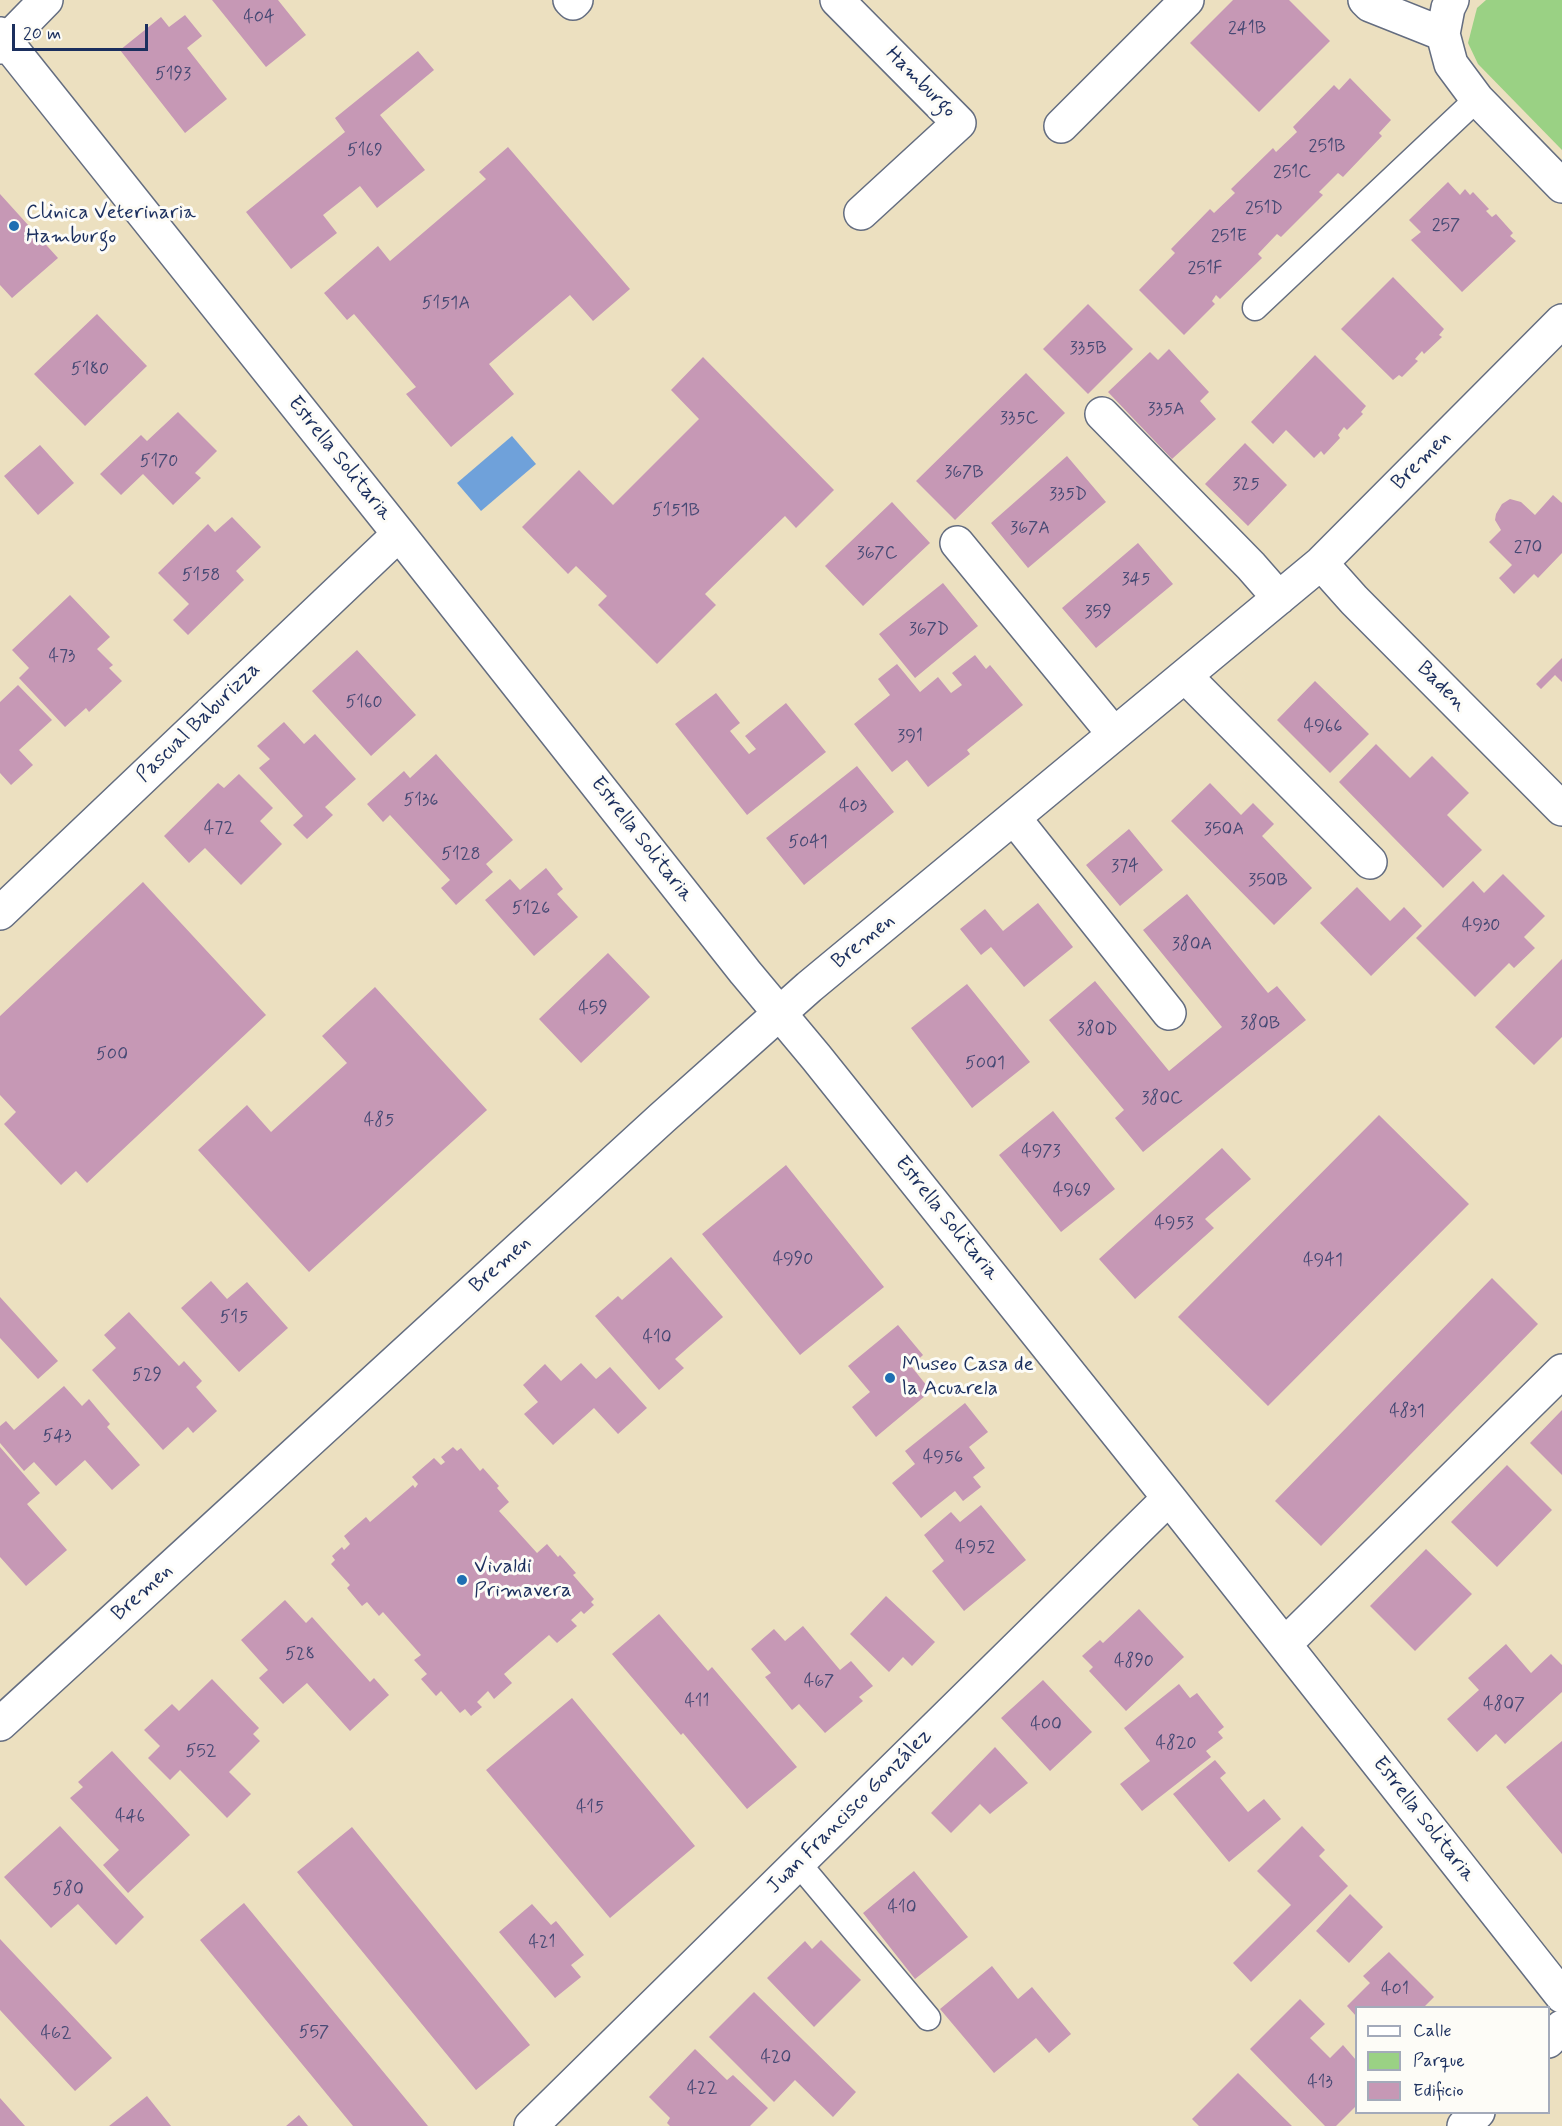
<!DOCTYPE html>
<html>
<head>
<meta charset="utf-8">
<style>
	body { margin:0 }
	#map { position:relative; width:1562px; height:2126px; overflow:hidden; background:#ece0c0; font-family:Mynerve,sans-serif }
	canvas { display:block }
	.legend { position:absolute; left:1355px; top:2006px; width:195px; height:108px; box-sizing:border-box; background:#fdfcf7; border:2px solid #a3aaba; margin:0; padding:8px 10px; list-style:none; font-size:18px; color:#1b2f5e }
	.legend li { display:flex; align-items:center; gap:12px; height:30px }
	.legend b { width:30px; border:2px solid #a3aaba }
	.scale { position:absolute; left:12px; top:24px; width:136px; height:27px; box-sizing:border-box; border:3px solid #1b2f5e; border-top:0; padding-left:8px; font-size:18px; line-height:21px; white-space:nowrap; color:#1b2f5e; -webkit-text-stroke:4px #fdfcf7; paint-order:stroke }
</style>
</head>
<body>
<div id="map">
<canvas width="1562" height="2126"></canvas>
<ul class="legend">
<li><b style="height:8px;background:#fff"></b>Calle</li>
<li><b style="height:16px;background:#9ad184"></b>Parque</li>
<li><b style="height:16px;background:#c698b5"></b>Edificio</li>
</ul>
<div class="scale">20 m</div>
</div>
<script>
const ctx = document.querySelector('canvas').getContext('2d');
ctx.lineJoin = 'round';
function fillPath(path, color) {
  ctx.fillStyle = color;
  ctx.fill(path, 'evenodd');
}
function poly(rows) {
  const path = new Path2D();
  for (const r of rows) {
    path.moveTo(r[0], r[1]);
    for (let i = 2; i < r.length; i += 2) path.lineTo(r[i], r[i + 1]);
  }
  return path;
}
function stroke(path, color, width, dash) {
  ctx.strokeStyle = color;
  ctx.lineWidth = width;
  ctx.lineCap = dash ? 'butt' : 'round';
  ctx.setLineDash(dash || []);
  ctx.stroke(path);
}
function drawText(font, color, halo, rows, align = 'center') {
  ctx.font = font + ' Mynerve,sans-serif';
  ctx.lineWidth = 6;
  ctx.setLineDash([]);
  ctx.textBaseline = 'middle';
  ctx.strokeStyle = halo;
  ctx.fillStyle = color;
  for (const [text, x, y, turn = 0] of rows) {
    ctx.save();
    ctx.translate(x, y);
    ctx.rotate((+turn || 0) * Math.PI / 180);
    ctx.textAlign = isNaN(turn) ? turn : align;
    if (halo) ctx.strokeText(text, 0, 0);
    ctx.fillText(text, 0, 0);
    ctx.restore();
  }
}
const green = poly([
	[1486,0,1562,0,1562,150,1478,64,1468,43,1477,8]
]);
const water = poly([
	[512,436,536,464,481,511,457,483]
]);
const building = poly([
	[212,0,278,0,306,35,266,67],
	[1233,0,1289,0,1330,41,1259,112,1190,43],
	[185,15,202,36,187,48,227,99,185,133,120,50,161,17,169,27],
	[418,51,434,70,380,115,425,170,377,208,360,186,323,215,337,233,291,269,246,212,345,132,335,118],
	[1350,78,1391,120,1379,133,1382,136,1343,177,1338,173,1319,192,1323,195,1281,237,1277,234,1258,254,1262,258,1220,299,1216,295,1212,301,1215,304,1184,335,1139,290,1175,253,1171,249,1210,209,1214,213,1235,193,1231,189,1273,148,1276,152,1297,132,1293,127,1334,85,1339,90],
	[508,147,630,289,593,321,570,295,489,364,514,394,451,447,406,394,416,387,354,314,347,320,324,293,378,246,390,261,486,179,479,172],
	[1448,182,1460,195,1465,189,1470,195,1473,192,1489,209,1486,211,1492,217,1496,214,1513,233,1510,236,1516,241,1462,292,1411,240,1421,232,1409,220],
	[0,194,58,258,12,298,0,285],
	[1393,277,1444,329,1439,335,1442,337,1424,354,1422,351,1415,359,1418,361,1402,377,1399,375,1393,380,1341,329],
	[1088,304,1133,349,1088,394,1043,349],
	[97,314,147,366,85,426,34,374],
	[1169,349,1209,392,1200,401,1216,419,1172,459,1108,392,1150,352,1158,360],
	[1315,355,1366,406,1361,412,1363,414,1347,430,1344,427,1338,435,1340,438,1324,455,1321,451,1314,458,1286,430,1273,444,1251,422],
	[703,357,834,490,796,528,785,516,705,594,716,605,657,664,598,605,607,596,576,566,568,574,522,527,579,470,613,505,699,419,671,390],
	[1026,373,1065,413,955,520,916,481],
	[178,412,217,451,195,473,201,478,173,505,143,474,121,495,100,474,141,435,147,441],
	[1245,443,1287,485,1248,526,1205,484],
	[40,445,74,483,38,515,4,476],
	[1067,456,1106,502,1028,568,991,523],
	[1553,495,1562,503,1562,553,1538,578,1534,574,1514,594,1499,578,1512,565,1489,542,1501,530,1495,520,1496,514,1502,504,1510,499,1521,502,1535,515],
	[892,502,930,543,863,606,825,566],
	[232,517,261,547,236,571,244,580,188,635,173,620,189,604,158,573,208,524,215,532],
	[1138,543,1173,584,1096,648,1062,608],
	[943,583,978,626,915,678,879,634],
	[70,595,110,637,97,649,113,665,109,668,122,681,89,712,86,708,65,727,19,678,29,668,12,650],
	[357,650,416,715,371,756,312,691],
	[975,655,986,669,990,665,1023,705,967,750,970,754,928,787,907,760,892,772,854,724,890,695,878,679,897,664,920,692,938,677,951,693,962,685,952,673],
	[1562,658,1562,682,1555,675,1541,689,1536,684],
	[1315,681,1369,734,1330,773,1277,720],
	[18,685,52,720,19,750,33,765,11,785,0,773,0,702],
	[716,693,740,723,730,731,749,754,756,749,745,736,786,703,826,752,747,815,675,724],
	[284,722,304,744,315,734,356,779,325,807,333,815,307,839,293,825,303,816,259,768,270,759,257,746],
	[1376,744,1410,778,1432,756,1469,793,1447,815,1482,850,1443,888,1339,782],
	[436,754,513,840,486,864,493,872,456,905,441,888,450,880,390,815,383,822,367,804,404,771,410,778],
	[857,766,894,812,804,885,766,838],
	[239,774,273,808,260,821,282,844,241,885,205,848,189,863,164,836,218,783,224,788],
	[1210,783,1241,815,1253,803,1274,824,1262,836,1312,888,1274,925,1171,821],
	[1129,829,1163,870,1120,906,1086,865],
	[546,868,563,889,557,894,578,917,534,956,485,900,510,879,520,890],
	[1503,874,1545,916,1524,937,1535,948,1514,968,1509,963,1475,997,1416,938,1473,881,1484,893],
	[143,882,266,1015,87,1183,76,1171,61,1185,4,1124,16,1112,0,1095,0,1016],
	[1357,887,1390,921,1404,907,1422,926,1371,976,1320,923],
	[1187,894,1268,993,1277,986,1306,1020,1143,1152,1115,1118,1124,1110,1049,1020,1095,981,1169,1071,1222,1027,1143,930],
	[1038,903,1073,947,1024,987,991,947,981,955,960,929,985,909,1003,931],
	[608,953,650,997,581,1063,539,1019],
	[1562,959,1562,1037,1534,1065,1495,1027],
	[967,984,1030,1062,972,1108,911,1028],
	[375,987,487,1110,309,1272,198,1150,247,1105,271,1132,347,1063,322,1036],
	[1053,1111,1115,1189,1061,1232,999,1155],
	[1379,1115,1469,1204,1268,1406,1178,1317],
	[1222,1148,1251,1179,1205,1219,1214,1228,1135,1299,1099,1259],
	[786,1165,884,1287,800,1355,702,1234],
	[671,1257,723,1317,675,1359,684,1368,659,1390,595,1316,618,1296,622,1300],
	[1492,1278,1538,1324,1321,1546,1275,1501],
	[211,1281,227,1299,247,1282,288,1328,239,1372,181,1308],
	[0,1297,58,1361,38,1379,0,1338],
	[129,1312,179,1366,184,1361,202,1381,196,1387,217,1411,193,1433,188,1427,163,1450,92,1370,116,1348,104,1335],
	[898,1325,923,1355,911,1366,931,1391,876,1437,852,1407,870,1392,848,1366],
	[581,1363,596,1379,610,1367,647,1408,618,1434,594,1408,553,1445,524,1414,538,1402,523,1385,545,1364,561,1381],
	[64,1386,82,1406,89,1399,110,1424,107,1427,140,1465,112,1490,85,1460,56,1486,34,1462,24,1471,0,1443,0,1426,6,1421,14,1430],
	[965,1403,988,1432,969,1447,985,1468,973,1477,981,1487,963,1501,955,1491,921,1518,892,1483,915,1464,905,1451],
	[1562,1410,1562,1475,1530,1443],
	[0,1447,40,1493,27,1504,67,1550,26,1586,0,1557],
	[453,1447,457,1451,461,1448,480,1471,483,1468,499,1486,497,1488,509,1502,499,1511,537,1553,547,1544,558,1557,560,1555,576,1573,573,1575,594,1599,591,1602,594,1605,584,1614,581,1611,571,1620,577,1626,557,1643,549,1635,504,1674,512,1683,494,1699,488,1691,477,1702,482,1707,471,1716,465,1709,460,1713,441,1691,436,1696,421,1679,427,1674,414,1660,421,1655,383,1612,379,1616,367,1602,362,1606,347,1588,350,1585,331,1564,335,1560,332,1556,342,1547,344,1550,350,1544,344,1536,366,1517,370,1522,413,1485,415,1488,418,1484,412,1477,434,1458,441,1465,445,1462,441,1457],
	[1507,1465,1552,1510,1497,1567,1451,1522],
	[981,1505,1026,1560,964,1611,932,1571,944,1561,924,1535,951,1512,960,1522],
	[1426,1549,1472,1594,1415,1651,1370,1606],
	[886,1596,935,1642,912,1666,903,1657,889,1672,850,1634],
	[285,1600,306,1623,312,1617,370,1682,374,1678,389,1695,350,1731,307,1683,283,1704,259,1678,268,1670,241,1640],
	[1139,1609,1184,1657,1126,1711,1089,1671,1093,1667,1082,1656,1100,1640,1103,1643],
	[659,1614,708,1671,712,1667,797,1767,747,1809,683,1733,681,1735,612,1654],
	[803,1626,840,1670,851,1661,873,1686,859,1697,863,1701,825,1733,799,1704,792,1710,765,1677,771,1673,751,1649,774,1629,785,1641],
	[1506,1644,1531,1673,1551,1654,1562,1665,1562,1692,1505,1744,1496,1734,1477,1752,1447,1719,1479,1690,1468,1678],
	[212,1679,259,1728,253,1734,260,1741,229,1772,251,1794,227,1818,180,1770,170,1780,148,1758,160,1746,144,1730,172,1704,179,1711],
	[1043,1680,1092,1732,1050,1771,1001,1718],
	[1179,1684,1190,1698,1197,1693,1224,1727,1218,1732,1223,1738,1206,1751,1211,1757,1142,1811,1120,1784,1150,1761,1124,1728],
	[572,1698,695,1846,610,1918,486,1770],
	[1562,1741,1562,1854,1506,1787],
	[995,1747,1028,1783,990,1814,980,1804,951,1833,931,1813],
	[112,1751,190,1835,128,1893,103,1865,119,1850,70,1798,83,1787,78,1782],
	[1215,1760,1226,1773,1220,1778,1248,1812,1264,1799,1281,1819,1229,1862,1173,1794],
	[60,1826,144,1917,116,1945,78,1904,51,1928,4,1877],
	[1302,1826,1325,1850,1319,1856,1348,1886,1251,1982,1233,1963,1291,1905,1257,1871],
	[352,1827,530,2045,476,2090,297,1872],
	[914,1871,968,1937,915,1979,863,1913],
	[1350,1894,1383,1927,1349,1963,1316,1931],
	[244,1903,428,2126,353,2126,200,1940],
	[532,1904,551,1925,556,1921,584,1955,571,1965,581,1977,555,1998,499,1932],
	[0,1939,112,2058,75,2091,0,2010],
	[821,1940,861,1980,814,2027,767,1978,805,1941,812,1949],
	[1389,1952,1434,1997,1424,2007,1356,2007,1356,2016,1347,2006,1370,1983,1363,1976],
	[992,1966,1018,1999,1032,1987,1071,2034,1049,2053,1036,2038,994,2073,940,2009],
	[754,1992,856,2092,833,2117,795,2080,774,2102,709,2037],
	[1300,1999,1325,2024,1310,2038,1330,2058,1343,2045,1356,2060,1356,2106,1336,2126,1325,2126,1250,2049],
	[695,2049,727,2080,733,2075,768,2108,750,2126,670,2126,667,2123,670,2118,649,2097],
	[1238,2073,1292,2126,1199,2126,1192,2119],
	[147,2096,171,2126,109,2126],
	[0,2098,25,2126,0,2126],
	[299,2115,308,2126,286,2126]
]);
const service = poly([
	[1255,308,1477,99],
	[798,1863,928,2018]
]);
const minor = poly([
	[570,0,573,3,576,0],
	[837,0,959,123,861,213],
	[1365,0,1370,5,1443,34],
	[1452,0,1448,8,1443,34,1451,64,1477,99,1562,186],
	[0,34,399,534,745,972,816,1057,1169,1498,1562,1996],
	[0,47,46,0],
	[1061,126,1187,0],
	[1102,414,1251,566,1279,598],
	[957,543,1114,734],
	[1321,563,1354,600,1562,809],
	[1185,676,1370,862],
	[1014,818,1169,1013],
	[0,913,399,534],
	[1285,1644,1562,1371],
	[0,1724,662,1118,809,987,1321,563,1562,321],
	[531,2126,1169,1498]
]);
const tertiary = poly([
	[1548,2041,1562,2027],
	[1464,2126,1478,2112]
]);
const markers = [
	[14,226,6,"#1f6fb2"],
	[890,1378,6,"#1f6fb2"],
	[462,1580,6,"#1f6fb2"]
];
const numberNames = [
	["404",259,18],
	["241B",1247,29],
	["5193",173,75],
	["251B",1327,147],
	["5169",365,151],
	["251C",1292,173],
	["251D",1264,209],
	["257",1446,226],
	["251E",1229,237],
	["251F",1205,269],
	["5151A",446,304],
	["335B",1088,349],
	["5180",90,370],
	["335A",1166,410],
	["335C",1019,419],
	["5170",159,462],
	["367B",964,473],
	["325",1246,485],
	["335D",1068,495],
	["5151B",676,511],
	["367A",1030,529],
	["270",1528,548],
	["367C",877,554],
	["5158",201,576],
	["345",1136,580],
	["359",1098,613],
	["367D",929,630],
	["473",62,657],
	["5160",364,703],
	["4966",1323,727],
	["391",910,737],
	["5136",421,801],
	["403",853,807],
	["472",219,829],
	["350A",1224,830],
	["5041",808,843],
	["5128",461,855],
	["374",1125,867],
	["350B",1268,881],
	["5126",531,909],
	["4930",1481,926],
	["380A",1192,945],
	["459",593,1009],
	["380B",1260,1024],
	["380D",1097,1030],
	["500",112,1055],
	["5001",985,1064],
	["380C",1162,1099],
	["485",379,1121],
	["4973",1041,1152],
	["4969",1072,1191],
	["4953",1174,1224],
	["4990",793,1260],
	["4941",1323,1261],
	["515",234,1318],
	["410",657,1338],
	["529",147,1376],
	["4831",1407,1412],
	["543",57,1437],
	["4956",943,1458],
	["4952",975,1548],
	["528",300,1655],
	["4890",1134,1662],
	["467",819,1682],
	["411",697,1702],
	["4807",1504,1705],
	["400",1046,1725],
	["4820",1176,1744],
	["552",201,1752],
	["415",590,1808],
	["446",130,1817],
	["580",68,1890],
	["410",902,1908],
	["421",542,1943],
	["401",1395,1990],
	["557",314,2033],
	["462",56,2034],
	["420",776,2058],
	["413",1320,2083],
	["422",702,2089]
];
const streetNames = [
	["Hamburgo",920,83,45],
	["Estrella Solitaria",339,459,51],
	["Bremen",1422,461,-45],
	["Baden",1441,687,45],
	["Pascual Baburizza",199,723,-44],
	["Estrella Solitaria",641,840,52],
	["Bremen",864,942,-39],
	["Estrella Solitaria",946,1219,51],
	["Bremen",501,1265,-42],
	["Bremen",143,1593,-42],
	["Juan Francisco González",850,1812,-45],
	["Estrella Solitaria",1423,1820,52]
];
const poiNames = [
	["Clinica Veterinaria",26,214],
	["Hamburgo",26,238],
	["Museo Casa de",902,1366],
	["la Acuarela",902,1390],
	["Vivaldi",474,1568],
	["Primavera",474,1592]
];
fillPath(green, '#9ad184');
fillPath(water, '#6fa1da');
fillPath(building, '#c698b5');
stroke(service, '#646d80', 27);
stroke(minor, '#646d80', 36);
stroke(tertiary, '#646d80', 36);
stroke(service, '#fff', 24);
stroke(minor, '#fff', 33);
stroke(tertiary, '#fff', 33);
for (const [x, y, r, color] of markers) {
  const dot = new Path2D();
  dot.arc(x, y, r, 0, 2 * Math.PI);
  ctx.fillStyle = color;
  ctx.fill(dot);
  stroke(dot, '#fdfcf7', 2);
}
drawText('18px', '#464974', null, numberNames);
drawText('21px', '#1b2f5e', '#fdfcf7', streetNames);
drawText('21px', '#1b2f5e', '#fdfcf7', poiNames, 'left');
</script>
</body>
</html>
